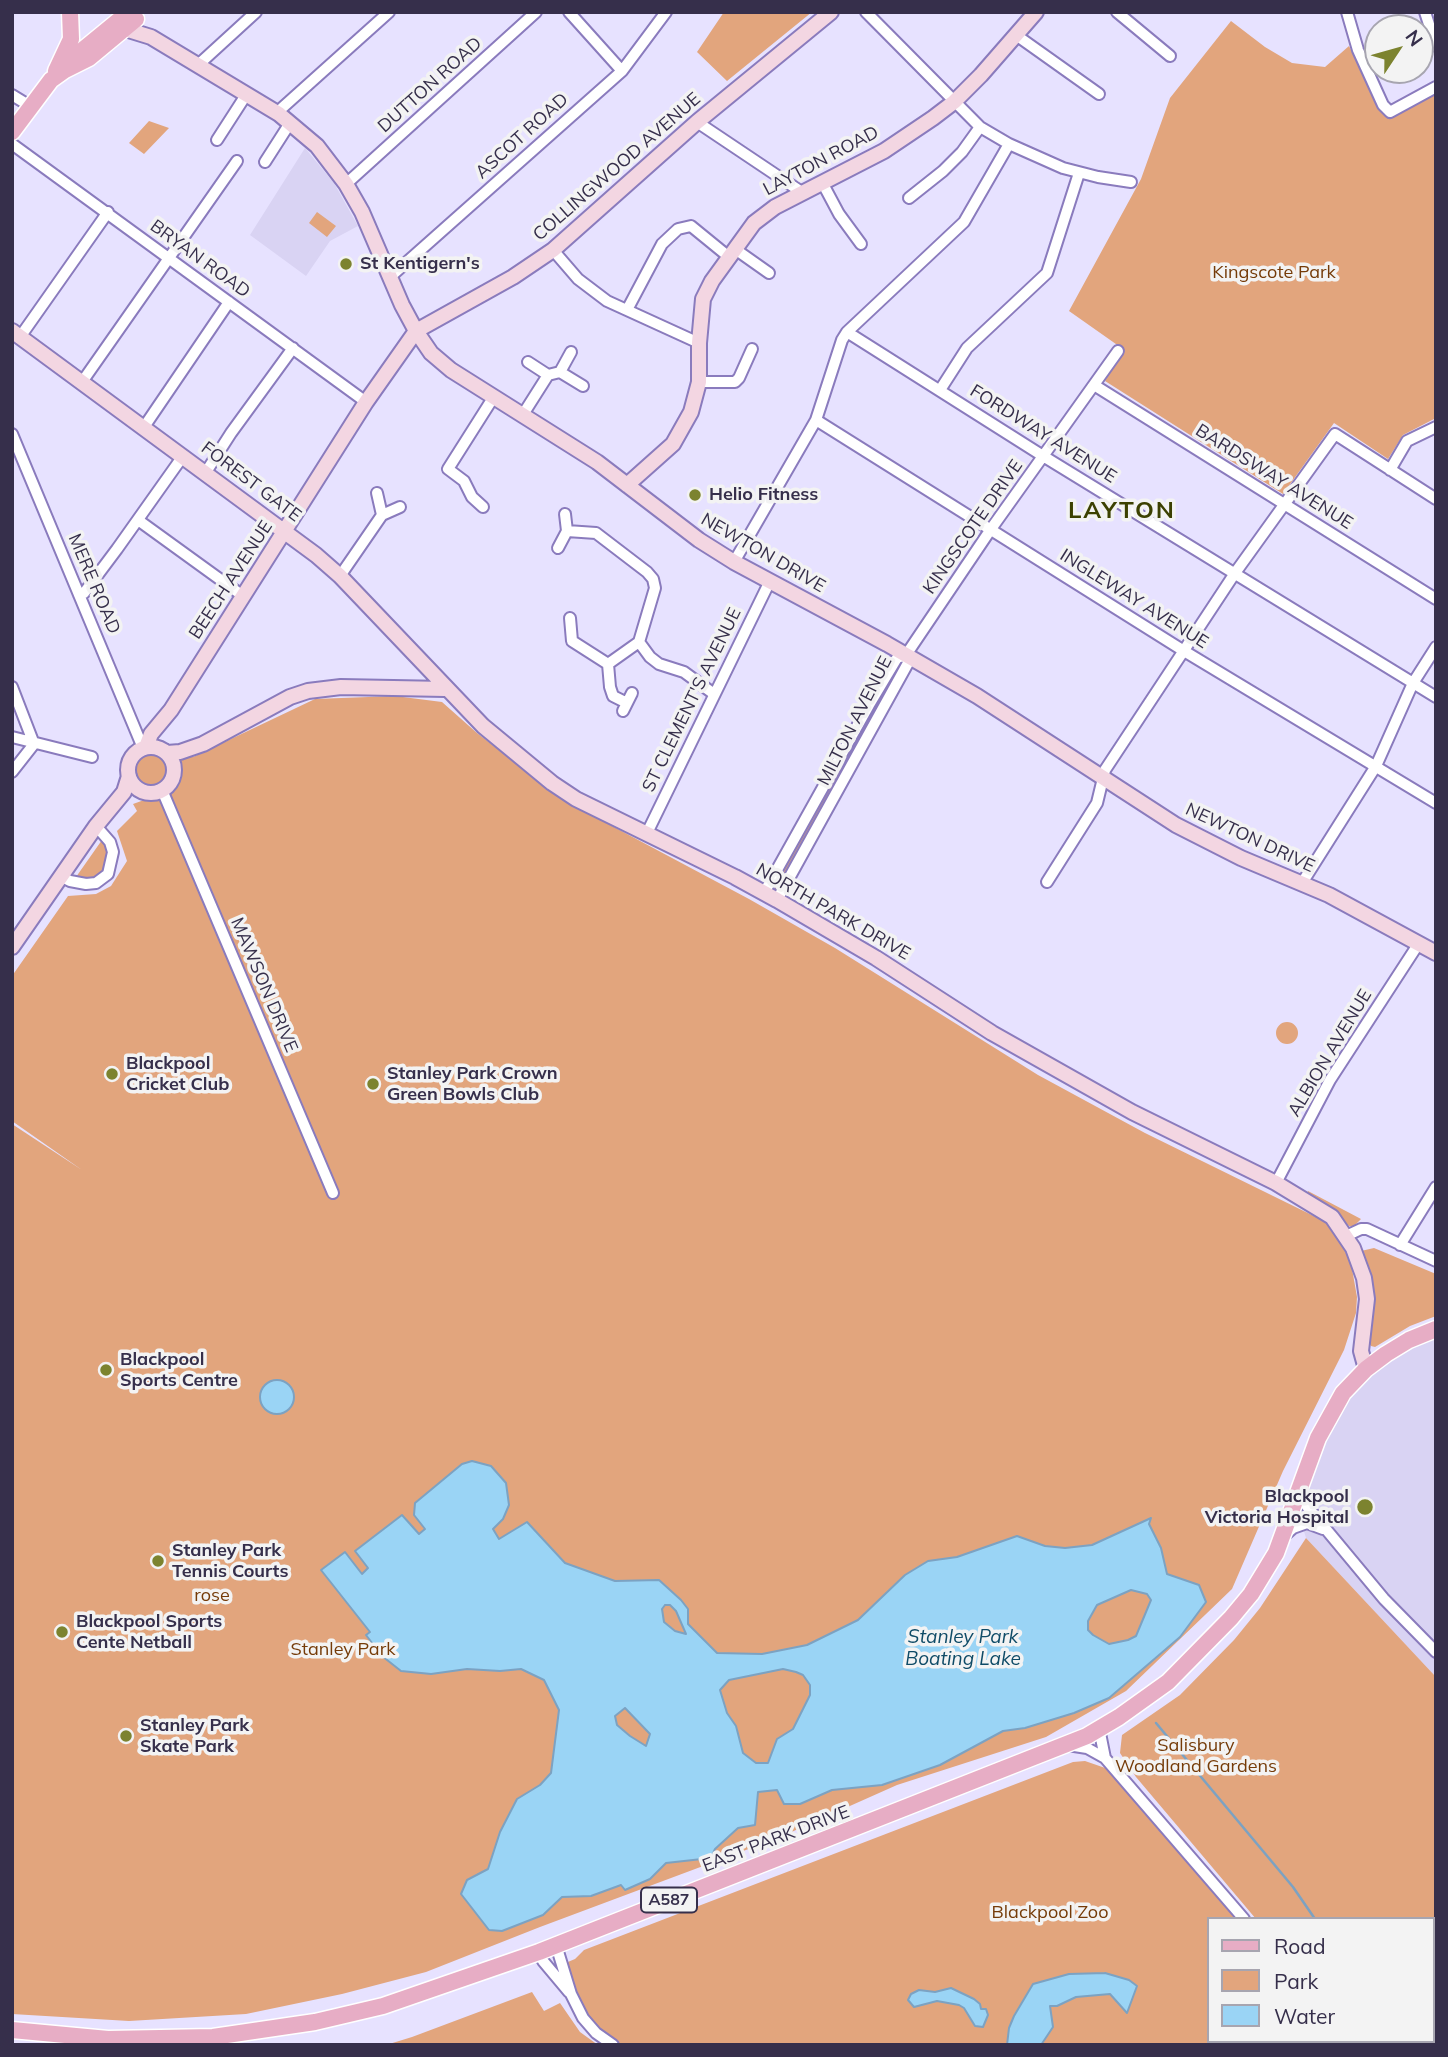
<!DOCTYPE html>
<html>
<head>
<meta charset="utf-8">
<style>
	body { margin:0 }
	#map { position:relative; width:1448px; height:2057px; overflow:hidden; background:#e7e2ff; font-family:Mulish,sans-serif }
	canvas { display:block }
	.frame { position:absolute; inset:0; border:14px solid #362f4b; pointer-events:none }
	.legend { position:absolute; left:1207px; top:1917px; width:228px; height:126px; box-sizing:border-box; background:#f3f3f3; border:2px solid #a7a5b0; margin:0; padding:9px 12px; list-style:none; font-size:21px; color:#362f4b }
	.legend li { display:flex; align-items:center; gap:14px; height:35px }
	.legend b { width:35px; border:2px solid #a7a5b0 }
	.north { position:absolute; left:1364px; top:14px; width:70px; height:70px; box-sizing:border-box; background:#f3f3f3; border:2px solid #a7a5b0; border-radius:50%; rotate:54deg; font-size:19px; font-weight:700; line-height:28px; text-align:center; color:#362f4b }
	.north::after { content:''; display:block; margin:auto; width:24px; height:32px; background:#7c832f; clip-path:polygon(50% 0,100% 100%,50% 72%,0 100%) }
</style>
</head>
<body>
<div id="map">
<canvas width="1448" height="2057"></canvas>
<div class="frame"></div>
<ul class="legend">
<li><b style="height:9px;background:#e7adc5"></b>Road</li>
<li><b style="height:19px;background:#e2a57d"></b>Park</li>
<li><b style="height:19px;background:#9ad4f5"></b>Water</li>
</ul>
<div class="north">N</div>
</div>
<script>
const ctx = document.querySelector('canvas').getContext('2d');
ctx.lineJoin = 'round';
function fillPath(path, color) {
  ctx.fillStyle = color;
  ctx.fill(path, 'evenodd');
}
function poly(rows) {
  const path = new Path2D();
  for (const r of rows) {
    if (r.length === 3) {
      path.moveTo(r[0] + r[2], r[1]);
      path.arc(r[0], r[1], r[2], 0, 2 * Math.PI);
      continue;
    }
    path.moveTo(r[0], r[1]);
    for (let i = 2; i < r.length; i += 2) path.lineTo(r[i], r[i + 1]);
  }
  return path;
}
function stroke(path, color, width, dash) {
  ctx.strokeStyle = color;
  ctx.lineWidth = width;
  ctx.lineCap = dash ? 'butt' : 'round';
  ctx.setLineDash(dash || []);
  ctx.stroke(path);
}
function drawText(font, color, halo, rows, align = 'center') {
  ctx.font = font + ' Mulish,sans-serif';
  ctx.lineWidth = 7;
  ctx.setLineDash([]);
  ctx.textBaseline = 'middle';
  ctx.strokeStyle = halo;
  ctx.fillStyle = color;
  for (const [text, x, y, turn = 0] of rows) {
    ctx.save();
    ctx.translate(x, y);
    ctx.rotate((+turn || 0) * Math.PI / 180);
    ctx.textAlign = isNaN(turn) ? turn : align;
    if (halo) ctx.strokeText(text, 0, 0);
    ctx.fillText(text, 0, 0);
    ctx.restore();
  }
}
const built = poly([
	[305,148,334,183,358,226,330,241,306,276,250,235],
	[1436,1329,1436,1677,1306,1538,1303,1528,1307,1527,1306,1516,1292,1513,1343,1393]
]);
const green = poly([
	[724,12,812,12,727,81,697,52],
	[1231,21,1265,47,1292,63,1325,67,1349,46,1380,108,1390,116,1436,92,1436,418,1403,435,1388,459,1334,423,1283,494,1105,381,1123,349,1069,311,1141,179,1170,98],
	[149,121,169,128,144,154,129,143],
	[317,212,336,226,327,237,309,223],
	[892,662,905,669,781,892,769,885],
	[395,696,442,702,477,733,565,801,749,899,835,948,1038,1075,1145,1133,1324,1221,1335,1232,1351,1263,1357,1297,1356,1313,1344,1350,1283,1471,1232,1589,1126,1691,1046,1737,897,1785,778,1838,540,1927,426,1972,342,1994,246,2014,129,2021,12,2014,12,1124,82,1170,12,1121,12,976,68,896,96,894,111,886,127,861,117,831,137,811,133,804,169,791,174,780,175,757,193,757,315,699],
	[150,770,19],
	[102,840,107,849,106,866,99,875,93,878,87,880,76,877],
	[1287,1033,11],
	[1308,1191,1361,1219,1354,1226,1349,1226,1307,1194],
	[1374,1248,1436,1274,1436,1316,1410,1326,1375,1347,1371,1346,1368,1341,1373,1294,1370,1270,1361,1251],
	[1306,1538,1436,1677,1436,2045,1362,2045,1359,2041,1432,2041,1432,1919,1256,1919,1136,1777,1120,1753,1122,1735,1180,1695,1234,1640,1260,1608],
	[1085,1761,1111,1770,1244,1919,1208,1919,1208,2041,1348,2041,1350,2045,613,2045,583,2018,563,1964,575,1959,584,1950,1073,1762],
	[532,1992,544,2011,560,2003,580,2032,598,2045,386,2045,412,2037]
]);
const water = poly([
	[277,1397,17],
	[472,1461,491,1466,506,1483,509,1505,503,1519,493,1529,499,1539,527,1522,565,1563,615,1581,659,1580,681,1600,688,1609,688,1624,717,1653,762,1654,807,1645,858,1620,905,1575,928,1561,957,1557,1017,1536,1045,1546,1065,1548,1092,1545,1151,1518,1149,1524,1161,1548,1167,1574,1199,1585,1206,1602,1180,1637,1109,1698,1074,1713,1025,1728,1003,1731,940,1765,882,1785,832,1790,800,1804,784,1804,777,1790,758,1792,755,1825,738,1828,715,1849,711,1858,666,1863,650,1879,625,1890,621,1885,591,1896,562,1897,543,1915,502,1931,489,1930,461,1894,467,1880,488,1869,500,1832,517,1799,540,1785,551,1773,559,1710,544,1680,521,1669,500,1671,467,1669,431,1674,401,1671,382,1656,366,1635,370,1632,321,1570,345,1552,362,1574,368,1568,355,1551,402,1515,419,1534,425,1529,414,1515,415,1503,462,1464,472,1461],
	[1131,1590,1147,1594,1151,1600,1136,1636,1128,1640,1109,1644,1093,1635,1088,1630,1088,1621,1097,1605,1131,1590],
	[665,1605,670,1605,676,1611,686,1634,675,1631,664,1622,662,1609,665,1605],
	[783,1669,796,1672,803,1675,810,1685,810,1695,793,1729,777,1739,768,1763,756,1763,743,1753,736,1726,727,1713,720,1690,729,1680,783,1669],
	[625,1708,650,1734,646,1746,630,1736,617,1725,615,1716,625,1708],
	[1105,1973,1129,1980,1137,1986,1127,2013,1110,1994,1076,1997,1057,2006,1050,2006,1053,2027,1041,2045,1007,2045,1009,2028,1014,2016,1033,1984,1069,1974,1105,1973],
	[951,1988,974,1999,980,2004,981,2009,986,2009,988,2015,983,2027,975,2026,964,2008,959,2005,937,2001,914,2007,908,2000,911,1994,919,1990,935,1992,951,1988]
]);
const stream = poly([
	[1156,1723,1293,1887,1315,1919],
	[1394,2041,1395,2045]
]);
const street = poly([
	[569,12,622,71],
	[866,12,980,127,1009,144,1063,168,1098,177,1131,182],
	[1117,12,1170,56],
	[1347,12,1358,50,1383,105,1390,112,1436,87],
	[1425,12,1436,46],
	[1016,35,1099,94],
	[198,65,256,12],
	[12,95,30,106],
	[279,114,282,108,389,12],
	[697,122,803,193],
	[217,140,246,95],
	[12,144,366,402],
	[265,162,290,123],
	[346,184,536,12],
	[823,184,839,214,861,244],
	[909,198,943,171,962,152,980,127],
	[735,249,769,273],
	[553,250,578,279,607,301,699,343],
	[390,277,622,71,666,12],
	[627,310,662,244,678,229,691,226,729,257],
	[847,332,1043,456,1436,697],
	[20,337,108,212],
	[528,362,548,375],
	[560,372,583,386],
	[82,382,237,161],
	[699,382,735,382,739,378,752,349],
	[1094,385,1436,599],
	[940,390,967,348,1047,273,1079,173],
	[522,416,548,375,560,372,571,352],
	[816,420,1184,651,1436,803],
	[144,427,229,302],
	[12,434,143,748],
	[1390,470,1407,441,1436,427],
	[206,472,231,433,293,348],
	[377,493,382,515],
	[483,507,472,497,464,481,448,469,493,398],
	[138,520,243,596],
	[567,531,596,533,647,572,653,579,655,588,639,642,650,657,659,664,684,672,714,694],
	[558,548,567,531,565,514],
	[734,562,816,420,842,340,847,332,964,222,1009,144],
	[340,576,382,515,400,507],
	[79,595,84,593,117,549,183,456],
	[570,618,572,641,608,664,639,642],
	[906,655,991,529,1118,351],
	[608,664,610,687,613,696,627,703],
	[12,687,34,744],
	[623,711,632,693],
	[12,737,92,757],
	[12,772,34,744],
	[162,790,333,1193],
	[647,833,769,583],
	[60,876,70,881,86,884,96,883,108,874,113,852,110,842,96,826],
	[1047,882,1097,803,1105,770,1235,573,1335,434,1436,499],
	[1302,883,1376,766,1413,683,1436,647],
	[764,893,869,705,897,658,906,655],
	[777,900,908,663,906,655],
	[1276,1183,1330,1080,1419,943],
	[1346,1236,1361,1229,1367,1229,1436,1261],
	[1400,1245,1436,1187],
	[1296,1501,1305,1504,1384,1599,1436,1652],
	[1284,1536,1293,1528,1307,1523,1323,1529],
	[1099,1728,1105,1758],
	[1068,1745,1087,1748,1105,1758,1244,1919],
	[556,1945,571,1994,583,2018,596,2033,613,2045],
	[539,1952,543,1961,569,1992],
	[1348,2041,1350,2045]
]);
const secondary = poly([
	[125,29,151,37,279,114,317,146,346,184,362,212,402,305,416,331,431,353,451,370,597,462,699,540,734,562,887,644,977,696,1176,825,1241,858,1329,895,1436,953],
	[12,331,316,555,340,576,483,726,552,783,576,799,735,877,777,900,876,958,992,1033,1132,1112,1276,1183,1332,1217,1353,1248,1364,1278,1367,1299,1361,1351,1366,1369],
	[627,485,673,444,691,412,699,382,699,343,703,299,712,281,754,223,775,207,884,151,933,118,954,102,981,75,1036,12],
	[151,770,23],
	[146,747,151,734,171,710,366,402,416,331,513,277,553,250,697,122,831,12],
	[167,753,180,752,203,744,290,697,308,691,341,687,445,689],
	[12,947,96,826,124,792,129,776]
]);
const primary = poly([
	[56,71,71,39,70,12],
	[12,132,51,80,65,70,89,58,136,19,129,12,79,53,65,70],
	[12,2030,108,2039,213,2037,315,2022,383,2006,539,1952,1087,1736,1119,1717,1168,1682,1231,1618,1251,1594,1276,1553,1318,1438,1343,1393,1366,1369,1386,1354,1409,1340,1436,1329]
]);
const markers = [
	[346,264,7,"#7c832f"],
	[695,495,7,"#7c832f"],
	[112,1074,7,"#7c832f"],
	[373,1084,7,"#7c832f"],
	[106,1370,7,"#7c832f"],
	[1365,1507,9,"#7c832f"],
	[158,1561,7,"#7c832f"],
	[62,1632,7,"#7c832f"],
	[126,1736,7,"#7c832f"]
];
const shields = [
	[669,1900,56]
];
const shieldNames = [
	["A587",669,1900]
];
const streetNames = [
	["DUTTON ROAD",430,85,-42],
	["ASCOT ROAD",522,136,-42],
	["LAYTON ROAD",821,161,-28],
	["COLLINGWOOD AVENUE",617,167,-41],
	["BRYAN ROAD",200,259,36],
	["FORDWAY AVENUE",1043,434,32],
	["BARDSWAY AVENUE",1274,477,32],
	["FOREST GATE",251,482,37],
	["KINGSCOTE DRIVE",973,527,-55],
	["NEWTON DRIVE",763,553,30],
	["BEECH AVENUE",231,580,-57],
	["MERE ROAD",94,584,67],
	["INGLEWAY AVENUE",1134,599,32],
	["ST CLEMENT'S AVENUE",692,700,-64],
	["MILTON AVENUE",855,721,-63],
	["NEWTON DRIVE",1250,838,25],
	["NORTH PARK DRIVE",833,912,30],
	["MAWSON DRIVE",264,985,67],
	["ALBION AVENUE",1330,1053,-59],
	["EAST PARK DRIVE",776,1839,-21]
];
const poiNames = [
	["St Kentigern's",360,264],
	["Helio Fitness",709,495],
	["Blackpool",126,1064],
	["Cricket Club",126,1085],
	["Stanley Park Crown",387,1074],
	["Green Bowls Club",387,1095],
	["Blackpool",120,1360],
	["Sports Centre",120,1381],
	["Blackpool",1349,1497,"right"],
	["Victoria Hospital",1349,1518,"right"],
	["Stanley Park",172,1551],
	["Tennis Courts",172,1572],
	["Blackpool Sports",76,1622],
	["Cente Netball",76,1643],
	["Stanley Park",140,1726],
	["Skate Park",140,1747]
];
const parkNames = [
	["Kingscote Park",1274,273],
	["rose",212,1596],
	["Stanley Park",343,1650],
	["Salisbury",1196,1746],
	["Woodland Gardens",1196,1767],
	["Blackpool Zoo",1050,1913]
];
const waterNames = [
	["Stanley Park",963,1637],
	["Boating Lake",963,1659]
];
const districtNames = [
	["LAYTON",1122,511]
];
fillPath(built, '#d9d3f3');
fillPath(green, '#e2a57d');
fillPath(water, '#9ad4f5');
stroke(water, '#7ca2c2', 2);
stroke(stream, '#7ca2c2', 2.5);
stroke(street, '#8a7bbd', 14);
stroke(secondary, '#8a7bbd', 18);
stroke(primary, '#fff', 19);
stroke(street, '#fff', 10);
stroke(secondary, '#f3d6e2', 14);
stroke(primary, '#e7adc5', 16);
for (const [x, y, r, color] of markers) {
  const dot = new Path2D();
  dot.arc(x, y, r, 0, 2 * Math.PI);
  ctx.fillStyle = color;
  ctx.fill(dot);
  stroke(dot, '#f3f3f3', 2.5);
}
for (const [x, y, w] of shields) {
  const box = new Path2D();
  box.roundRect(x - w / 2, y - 12.5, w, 25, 5);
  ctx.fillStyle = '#f3f3f3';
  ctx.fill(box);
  stroke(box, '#362f4b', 2);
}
drawText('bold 16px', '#362f4b', null, shieldNames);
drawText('18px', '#362f4b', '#f3f3f3', streetNames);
drawText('bold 18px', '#362f4b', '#f3f3f3', poiNames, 'left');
drawText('18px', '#753b08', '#f3f3f3', parkNames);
drawText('italic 19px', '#0f4b67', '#f3f3f3', waterNames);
ctx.letterSpacing = '2px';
drawText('bold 24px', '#3c4101', '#f3f3f3', districtNames);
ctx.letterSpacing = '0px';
</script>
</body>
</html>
